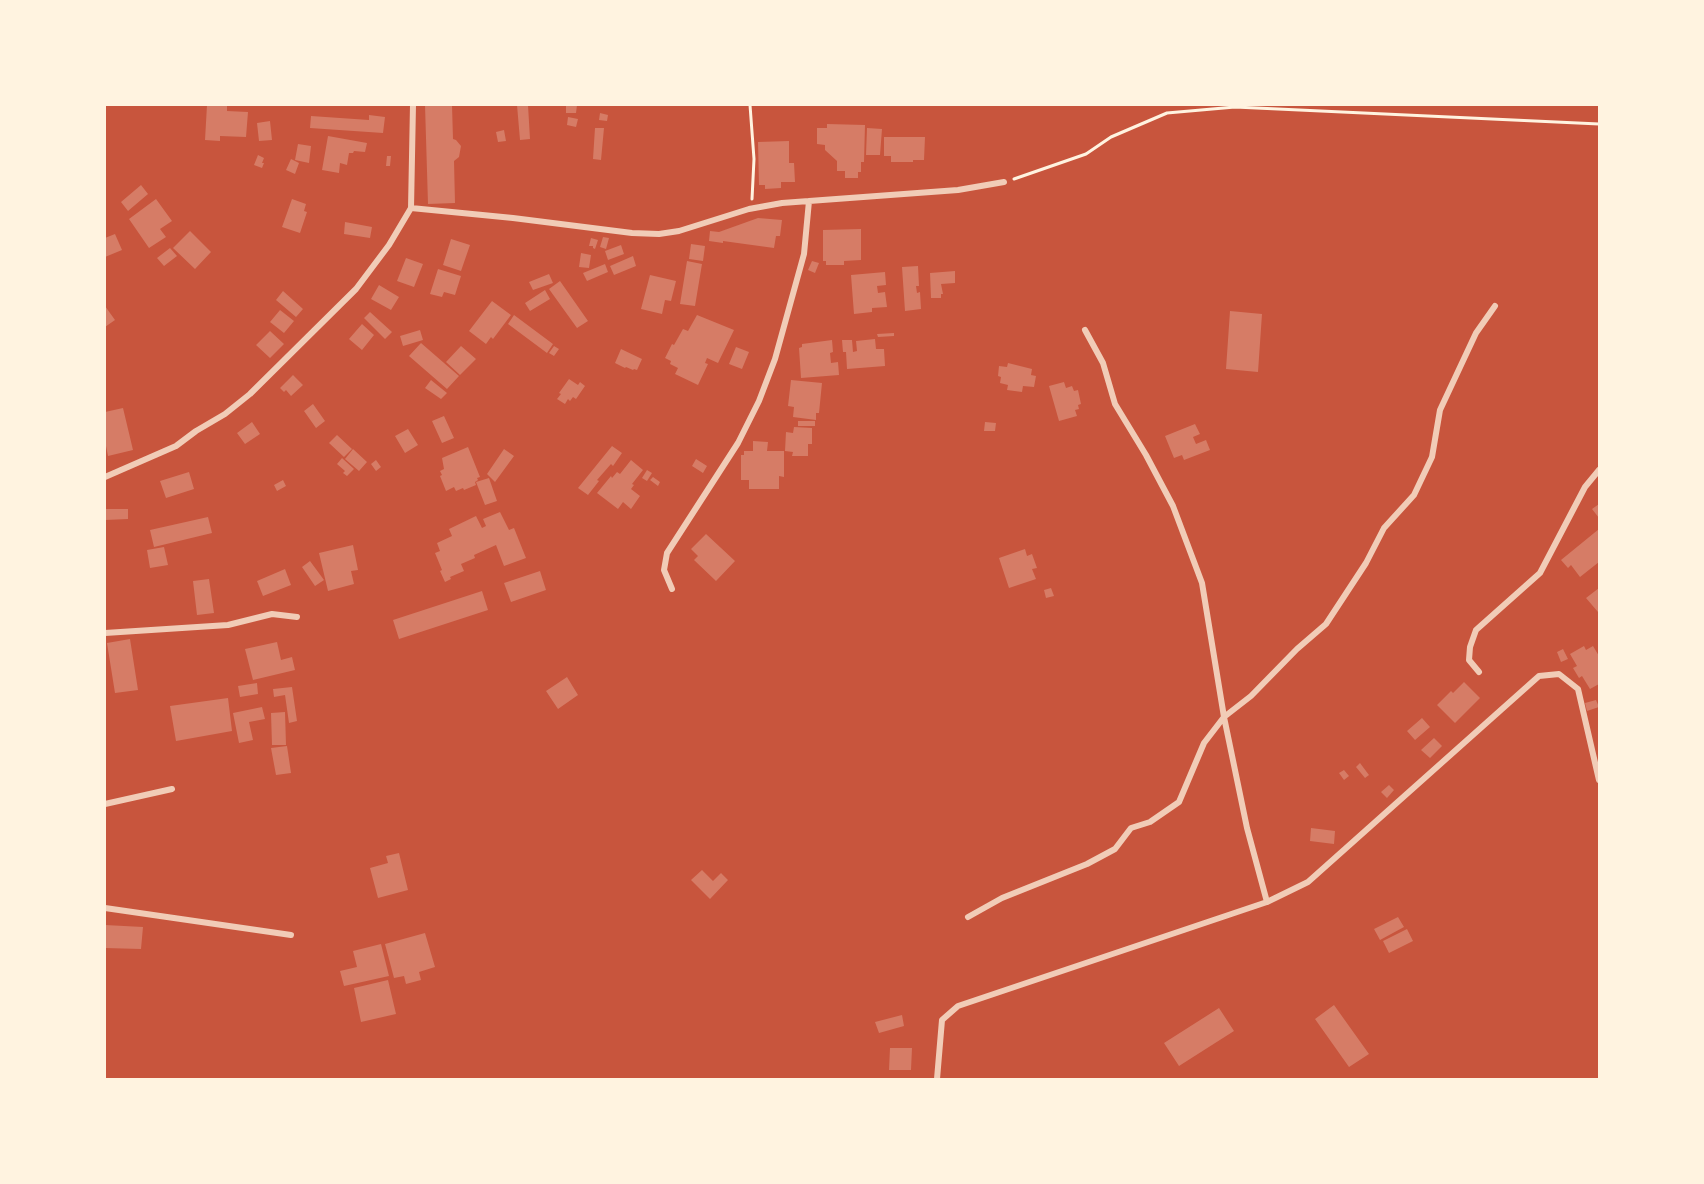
<!DOCTYPE html>
<html>
<head>
<meta charset="utf-8">
<style>
	body { margin:0 }
	#map { position:relative; width:1704px; height:1184px; overflow:hidden; background:#c8553d; font-family:Helvetica,sans-serif }
	canvas { display:block }
	.frame { position:absolute; inset:0; border:106px solid #fff3e0; pointer-events:none }
</style>
</head>
<body>
<div id="map">
<canvas width="1704" height="1184"></canvas>
<div class="frame"></div>
</div>
<script>
const ctx = document.querySelector('canvas').getContext('2d');
ctx.lineJoin = 'round';
function fillPath(path, color) {
  ctx.fillStyle = color;
  ctx.fill(path, 'evenodd');
}
function poly(rows) {
  const path = new Path2D();
  for (const r of rows) {
    path.moveTo(r[0], r[1]);
    for (let i = 2; i < r.length; i += 2) path.lineTo(r[i], r[i + 1]);
  }
  return path;
}
function stroke(path, color, width, dash) {
  ctx.strokeStyle = color;
  ctx.lineWidth = width;
  ctx.lineCap = dash ? 'butt' : 'round';
  ctx.setLineDash(dash || []);
  ctx.stroke(path);
}
const building = poly([
	[207,105,227,105,227,111,248,112,246,137,220,136,220,141,205,140],
	[425,105,452,105,453,139,456,140,461,146,459,157,454,161,455,203,428,204],
	[517,105,528,105,530,139,520,140],
	[566,105,577,105,576,113,566,113],
	[600,113,608,115,607,121,599,120],
	[369,115,385,117,383,133,310,128,311,116,369,120],
	[568,117,578,119,576,127,567,125],
	[270,121,272,140,259,141,257,123],
	[827,124,865,125,864,162,861,162,861,172,858,172,858,178,845,178,845,171,837,171,837,161,825,150,825,145,817,144,817,128,827,128],
	[595,128,604,128,601,160,593,159],
	[867,128,882,129,880,155,866,155],
	[504,130,506,141,498,142,496,132],
	[328,136,367,143,365,152,354,151,353,153,349,153,347,165,340,163,339,173,322,170],
	[884,137,925,137,924,160,913,160,913,162,891,162,891,156,884,156],
	[789,141,789,163,794,163,795,182,781,182,781,188,765,189,765,185,759,185,758,142],
	[298,144,311,146,309,163,295,160],
	[258,155,264,158,262,163,264,163,262,168,254,165],
	[387,156,391,156,390,166,386,166],
	[291,159,299,163,295,174,286,170],
	[141,185,148,194,128,211,121,202],
	[156,199,172,221,160,229,166,237,149,248,129,219],
	[292,199,306,204,304,211,307,212,300,233,282,227],
	[758,218,782,220,780,236,776,236,774,248,723,241,723,243,709,241,710,231,719,232],
	[345,222,372,227,370,238,344,234],
	[861,229,861,260,844,261,844,265,826,265,826,261,823,261,823,230],
	[190,231,211,252,195,269,173,248],
	[115,234,122,250,105,257,105,238],
	[603,237,609,238,606,249,600,247],
	[591,238,598,240,595,249,593,248,593,246,589,246],
	[451,239,470,245,461,271,443,265],
	[691,244,705,246,703,261,689,259],
	[621,245,624,254,608,260,605,251],
	[170,248,177,256,164,266,157,258],
	[581,253,591,255,589,268,579,267],
	[633,256,636,266,614,275,610,266],
	[406,258,423,264,414,287,397,281],
	[687,261,702,264,695,306,680,304],
	[812,261,819,263,815,273,808,270],
	[605,264,608,272,587,281,583,273],
	[918,266,919,286,916,286,917,293,920,292,921,309,905,311,902,267],
	[438,269,461,276,455,295,444,292,442,297,430,294],
	[955,271,955,283,941,284,943,294,941,294,941,298,931,298,930,273],
	[885,272,886,285,877,286,878,293,885,292,887,307,872,308,872,312,854,314,851,275],
	[549,274,553,283,533,290,529,282],
	[650,275,676,281,671,301,665,300,662,314,641,309],
	[560,281,588,321,577,328,549,289],
	[379,285,399,297,391,310,371,299],
	[545,290,550,299,530,311,525,303],
	[283,291,303,309,296,317,276,300],
	[492,301,511,315,493,339,491,337,486,344,469,331],
	[105,306,115,320,105,327],
	[280,310,294,321,284,333,270,322],
	[1230,311,1262,314,1258,372,1226,369],
	[370,312,392,332,385,339,364,318],
	[514,315,553,344,547,353,508,324],
	[697,315,734,330,718,363,707,358,705,363,708,364,698,385,675,374,678,368,670,364,671,361,665,358,672,344,674,345,683,329,688,331],
	[362,324,374,335,362,350,349,339],
	[420,330,423,340,403,346,400,336],
	[270,331,284,344,270,358,256,345],
	[894,333,894,336,878,337,877,334],
	[875,339,876,349,884,349,885,366,847,369,846,352,843,352,842,340,852,340,853,352,857,351,856,341],
	[832,340,833,352,830,353,831,363,838,362,839,375,801,378,799,348,802,347,802,344],
	[421,343,459,376,447,389,409,356],
	[461,346,476,359,460,375,446,362],
	[554,346,559,349,554,356,549,353],
	[736,347,749,352,742,369,729,364],
	[621,349,642,359,637,370,634,369,633,370,626,367,625,368,615,363],
	[1008,363,1032,369,1031,375,1036,376,1034,387,1023,386,1022,392,1007,390,1008,385,1000,383,1001,377,998,376,999,366,1007,367],
	[293,375,303,385,291,396,286,390,284,392,280,388],
	[569,379,578,385,580,382,585,386,576,399,573,397,570,401,568,399,565,404,557,399,561,394,559,393],
	[431,380,447,393,441,399,425,388],
	[791,380,822,383,819,413,816,413,816,420,793,417,794,407,788,406],
	[1064,382,1066,388,1072,386,1074,391,1078,390,1081,404,1078,405,1079,409,1075,410,1077,416,1059,421,1049,386],
	[313,404,325,421,316,428,304,411],
	[123,408,133,450,108,456,105,441,105,412],
	[444,416,454,438,442,443,432,421],
	[798,421,815,421,815,426,798,426],
	[252,422,260,434,245,444,237,433],
	[985,422,996,423,995,431,984,431],
	[1195,424,1200,434,1193,437,1196,444,1206,440,1210,450,1184,460,1182,455,1174,458,1165,436],
	[794,427,812,428,812,444,808,444,808,456,792,456,793,452,785,451,786,432,793,433],
	[408,429,418,445,405,453,395,436],
	[337,435,352,449,344,457,329,443],
	[753,441,768,442,767,451,784,451,784,477,779,476,779,489,749,489,749,480,741,480,741,455,744,455,744,451,753,451],
	[612,446,622,453,613,466,611,464,597,480,599,481,588,495,578,488],
	[468,447,480,477,477,478,478,480,475,482,476,485,464,490,463,488,456,491,454,487,446,491,440,476,442,475,440,471,444,469,442,458],
	[353,449,367,462,359,471,345,459],
	[504,449,514,456,495,482,487,474],
	[342,458,354,469,347,476,343,473,345,471,337,464],
	[696,459,707,466,703,473,692,466],
	[376,460,381,467,376,471,371,464],
	[631,460,643,470,632,484,634,485,631,489,640,496,631,509,623,502,618,509,597,493,611,476,612,478,617,472,620,474],
	[647,470,652,473,647,481,642,478],
	[189,472,194,489,166,498,160,481],
	[653,477,660,482,658,486,650,480],
	[489,478,497,501,485,505,476,482],
	[283,480,286,486,277,491,274,485],
	[1599,504,1599,518,1592,509],
	[105,509,128,509,128,519,105,520],
	[500,512,509,530,514,528,526,558,504,566,496,545,474,555,475,558,461,564,464,571,450,577,451,579,445,582,440,571,442,570,435,553,440,551,437,543,452,536,449,529,476,516,482,528,486,526,483,519],
	[208,517,212,533,154,547,150,530],
	[1599,529,1599,562,1580,577,1571,565,1568,568,1561,560],
	[706,534,735,561,716,581,694,560,698,556,691,549],
	[353,545,358,570,351,571,354,584,328,591,319,553],
	[164,547,168,565,150,568,147,550],
	[1025,549,1027,556,1032,554,1037,568,1032,569,1036,579,1009,588,999,558],
	[310,561,324,580,315,586,302,567],
	[285,569,291,585,263,596,257,581],
	[540,571,546,590,511,602,504,583],
	[209,579,214,613,197,615,193,581],
	[1051,588,1054,596,1046,598,1044,590],
	[1599,588,1599,611,1598,612,1586,598],
	[482,591,488,610,399,639,393,620],
	[130,639,138,690,115,693,107,643],
	[277,642,281,660,292,657,295,670,253,680,245,649],
	[1584,646,1586,650,1593,646,1599,656,1599,684,1590,689,1582,676,1579,678,1573,668,1577,666,1570,654],
	[1563,649,1568,659,1561,662,1557,652],
	[567,677,578,695,558,709,546,691],
	[1464,682,1480,698,1455,723,1437,705,1451,691,1453,693],
	[257,683,258,694,240,697,238,686],
	[292,687,297,721,289,723,285,695,274,697,273,689],
	[228,698,232,731,176,741,170,706],
	[1596,700,1599,707,1587,711,1585,703],
	[262,707,265,719,249,722,253,740,239,743,233,713],
	[285,712,286,745,272,745,271,713],
	[1422,718,1430,727,1415,740,1407,731],
	[1434,738,1442,746,1430,758,1421,750],
	[287,746,291,773,276,775,271,748],
	[1360,763,1369,775,1365,778,1356,767],
	[1344,770,1349,776,1344,780,1339,773],
	[1389,785,1394,790,1387,798,1381,792],
	[1311,828,1335,831,1334,844,1310,841],
	[399,853,408,890,378,898,370,868,388,863,386,856],
	[702,870,713,881,721,873,728,880,710,899,691,880],
	[1398,917,1404,927,1380,940,1374,929],
	[105,925,143,927,141,949,105,948],
	[1407,929,1413,941,1389,953,1383,941],
	[425,933,435,967,419,972,421,980,406,984,404,976,394,978,385,944],
	[381,944,389,976,344,986,340,971,357,967,353,951],
	[388,980,396,1014,361,1022,354,988],
	[1334,1005,1369,1054,1349,1067,1315,1019],
	[1219,1008,1234,1031,1179,1066,1164,1043],
	[902,1015,904,1026,879,1033,875,1022],
	[890,1048,912,1048,911,1070,889,1070]
]);
const path = poly([
	[750,105,754,159,752,199],
	[1014,179,1086,154,1111,137,1167,113,1235,107,1599,124]
]);
const minor = poly([
	[411,208,413,105],
	[1085,330,1103,363,1115,404,1146,455,1173,506,1202,583,1224,717,1247,828,1267,902],
	[105,477,176,446,196,431,225,414,250,394,356,289,389,245,411,208,513,218,632,233,659,234,679,231,749,209,782,203,958,190,1004,182],
	[672,589,664,570,667,553,738,443,759,401,775,359,804,254,809,201],
	[105,633,228,625,272,614,297,617],
	[1479,672,1469,660,1470,647,1476,630,1540,573,1585,487,1599,470],
	[105,804,172,789],
	[105,908,291,935],
	[968,917,1002,898,1087,864,1115,849,1131,828,1150,822,1179,802,1204,743,1224,717,1251,696,1297,649,1326,624,1366,563,1384,528,1414,495,1432,457,1440,410,1476,333,1495,306],
	[937,1079,942,1020,958,1006,1267,902,1308,882,1539,676,1559,674,1578,689,1599,780]
]);
fillPath(building, '#d67c66');
stroke(path, '#fff3e0', 3);
stroke(minor, '#f1ccb7', 6);
</script>
</body>
</html>
